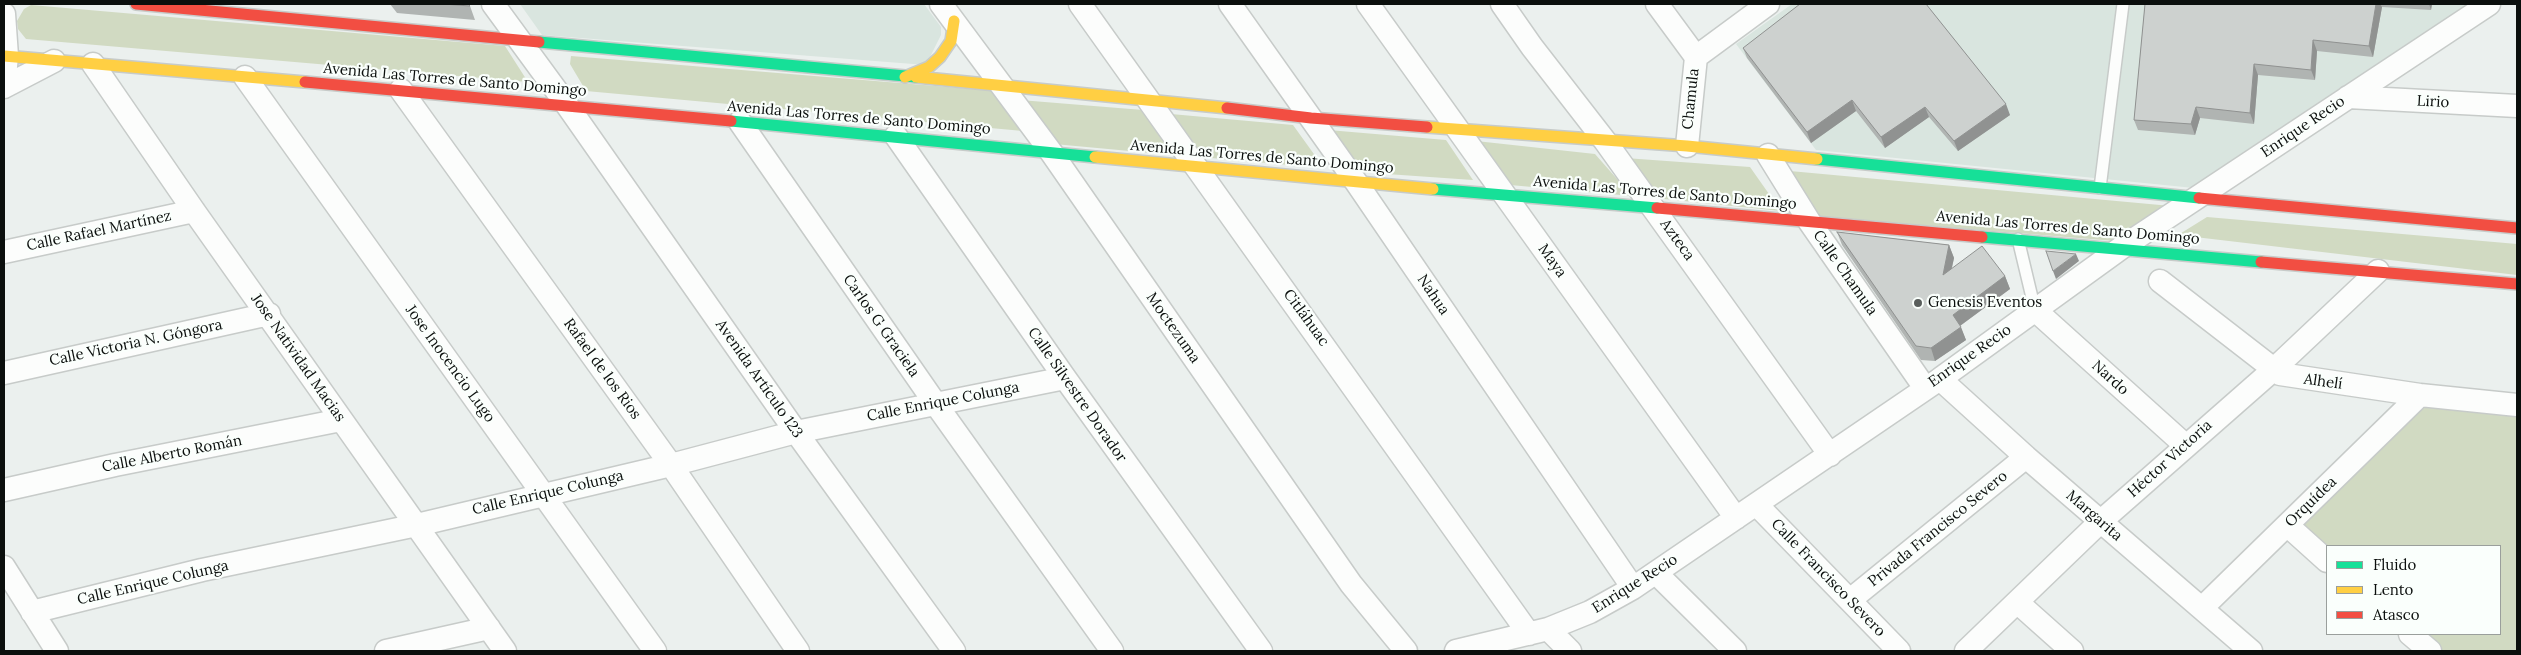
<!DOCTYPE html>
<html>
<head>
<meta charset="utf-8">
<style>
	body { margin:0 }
	#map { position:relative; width:2521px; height:655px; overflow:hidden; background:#ebf0ee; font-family:Lora,serif }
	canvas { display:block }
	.frame { position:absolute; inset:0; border:5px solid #0b0f0d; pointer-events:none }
	.legend { position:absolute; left:2326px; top:545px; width:175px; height:90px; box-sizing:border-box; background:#fafffc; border:1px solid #9a9f9c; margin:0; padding:6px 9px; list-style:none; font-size:15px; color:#0b0f0d }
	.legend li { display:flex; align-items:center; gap:10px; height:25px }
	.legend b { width:25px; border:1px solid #9a9f9c }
</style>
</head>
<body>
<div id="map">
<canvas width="2521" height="655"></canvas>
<div class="frame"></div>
<ul class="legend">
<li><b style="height:6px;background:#16e098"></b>Fluido</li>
<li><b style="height:6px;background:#ffcf43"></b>Lento</li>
<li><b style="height:6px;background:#f24e42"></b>Atasco</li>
</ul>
</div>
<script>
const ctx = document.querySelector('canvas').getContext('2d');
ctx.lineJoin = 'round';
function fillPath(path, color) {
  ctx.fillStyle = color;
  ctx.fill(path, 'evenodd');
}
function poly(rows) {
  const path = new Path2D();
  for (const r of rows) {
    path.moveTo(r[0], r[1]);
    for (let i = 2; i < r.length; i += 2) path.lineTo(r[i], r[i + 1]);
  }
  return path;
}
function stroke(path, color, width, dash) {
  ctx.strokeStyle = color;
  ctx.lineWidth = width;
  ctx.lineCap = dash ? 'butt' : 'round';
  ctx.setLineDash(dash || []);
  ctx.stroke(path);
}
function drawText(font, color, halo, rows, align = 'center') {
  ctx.font = font + ' Lora,serif';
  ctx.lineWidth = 4.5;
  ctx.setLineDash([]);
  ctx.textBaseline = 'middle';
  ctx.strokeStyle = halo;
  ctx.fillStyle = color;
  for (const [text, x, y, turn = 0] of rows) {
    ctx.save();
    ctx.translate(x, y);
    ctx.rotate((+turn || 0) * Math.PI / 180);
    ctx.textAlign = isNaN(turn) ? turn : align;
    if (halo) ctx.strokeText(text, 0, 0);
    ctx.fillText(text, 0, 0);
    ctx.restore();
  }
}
const built = poly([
	[520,4,924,4,941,27,941,35,926,65,542,35],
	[1792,4,2471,4,2194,188,1816,150,1736,44]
]);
const green = poly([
	[31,5,505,46,528,82,26,39,18,29,17,21,24,9],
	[571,56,997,91,1023,131,586,91,570,64],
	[1020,100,1143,110,1173,155,1054,144],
	[1171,114,1293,125,1324,168,1200,157],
	[1328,130,1446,140,1473,180,1358,172],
	[1467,140,1595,154,1632,196,1499,184],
	[1625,158,1750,167,1781,211,1655,198],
	[1779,170,2171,206,2115,241,1809,216],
	[2207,217,2517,244,2517,275,2178,235],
	[2430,406,2517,415,2517,651,2436,651,2415,634,2500,634,2500,546,2327,546,2301,534,2302,520,2419,410]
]);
const lane = poly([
	[2100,188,2123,4],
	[2018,239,2035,310]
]);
const street = poly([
	[493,4,567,105,796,432,954,651],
	[941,4,1051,152,1351,584,1406,651],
	[1080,4,1529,634],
	[1230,4,1356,182,1633,588],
	[1368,4,1736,518],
	[1502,4,1532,47,1605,141,1830,455],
	[1657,4,1696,57,1687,146],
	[4,14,7,56,4,87],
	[1696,57,1768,4],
	[93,64,194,211,505,651],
	[245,77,655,651],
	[4,87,54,61],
	[401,90,671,465,798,651],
	[2348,97,2517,106],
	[740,122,935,403,1112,651],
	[896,136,1065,378,1261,651],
	[1768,155,1809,221,1925,388],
	[4,252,194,211],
	[2160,281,2280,374,2420,395,2517,405],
	[2035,310,2185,445],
	[4,373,269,314],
	[1940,379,2026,457,2251,651],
	[4,490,115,465,341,420],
	[1757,505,1899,651],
	[2287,525,2327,561],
	[4,567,57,651],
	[1656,573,1735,651],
	[1850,600,2026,457],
	[2017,602,2072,651],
	[2202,608,2420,395],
	[32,612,202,570,417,525,671,465,796,432,1065,378],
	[1548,629,1570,651],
	[2410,634,2430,651],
	[386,651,489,628],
	[1456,651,1548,629,1590,612,1633,588,1940,379,2121,248,2489,4],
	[1966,651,2100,522,2273,370,2378,271]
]);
const fast = poly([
	[539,42,916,77],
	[731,121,1095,157],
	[1817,159,2199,198],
	[1433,189,1657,208],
	[1982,237,2261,262]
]);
const slow = poly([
	[4,56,305,82],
	[905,77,929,67,940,57,951,41,954,21],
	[916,77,1227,108],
	[1427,127,1687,146,1817,159],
	[1095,157,1433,189]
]);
const jam = poly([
	[136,4,539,42],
	[305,82,731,121],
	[1227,108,1311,118,1427,127],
	[2199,198,2517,228],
	[1657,208,1982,237],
	[2261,262,2517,284]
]);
const wall = poly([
	[390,4,468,4,470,6,475,20,397,13],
	[2145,4,2432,4,2431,10,2382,7,2373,57,2317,51,2315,80,2258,75,2254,124,2200,118,2195,135,2138,130,2134,120],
	[1743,48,2010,115,1958,151,1929,117,1885,148,1856,111,1811,143,1747,58],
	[1837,232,1949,245,1954,258,1952,268,2005,276,2010,289,1960,326,1966,340,1935,361,1921,360,1842,245]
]);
const shadedWall = poly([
	[2376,4,2380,4,2382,7,2373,57,2369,46],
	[2429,4,2432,4,2431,10],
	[2313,40,2317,51,2315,80,2311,70],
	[2254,64,2258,75,2254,124,2250,113],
	[1852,100,1856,111,1811,143,1807,132],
	[2006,104,2010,115,1958,151,1954,141],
	[1925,107,1929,117,1885,148,1881,137],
	[2196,107,2200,118,2195,135,2191,124],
	[1949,245,1954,258,1947,288,1943,275],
	[2076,254,2079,261,2056,279,2053,271],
	[2005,276,2010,289,1957,328,1953,315],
	[1961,327,1966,340,1935,361,1931,348]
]);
const building = poly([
	[443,4,468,4,470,6,443,4],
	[1800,4,1926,4,2006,104,1954,141,1925,107,1881,137,1852,100,1807,132,1743,48,1800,4],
	[2145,4,2376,4,2369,46,2313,40,2311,70,2254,64,2250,113,2196,107,2191,124,2134,120,2145,4],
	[1837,232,1949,245,1943,275,1982,246,2005,276,1953,315,1961,327,1931,348,1916,346,1837,232],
	[2046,251,2076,254,2053,271,2046,251]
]);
const markers = [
	[1918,303,5,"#595e5c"]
];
const streetNames = [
	["Avenida Las Torres de Santo Domingo",455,80,5],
	["Chamula",1691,99,-84],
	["Lirio",2433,102,3],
	["Avenida Las Torres de Santo Domingo",859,118,5],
	["Enrique Recio",2303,127,-34],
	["Avenida Las Torres de Santo Domingo",1262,157,5],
	["Avenida Las Torres de Santo Domingo",1665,193,5],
	["Avenida Las Torres de Santo Domingo",2068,228,5],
	["Calle Rafael Martínez",99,231,-12],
	["Azteca",1677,240,54],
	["Maya",1552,261,54],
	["Calle Chamula",1845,273,55],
	["Nahua",1433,295,56],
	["Citláhuac",1306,318,54],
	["Carlos G Graciela",881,326,55],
	["Moctezuma",1173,328,55],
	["Calle Victoria N. Góngora",136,343,-12],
	["Enrique Recio",1970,356,-35],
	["Jose Natividad Macias",298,358,55],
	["Jose Inocencio Lugo",450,364,54],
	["Rafael de los Rios",602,369,54],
	["Nardo",2110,378,42],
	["Avenida Artículo 123",759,379,55],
	["Alhelí",2323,382,8],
	["Calle Silvestre Dorador",1077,395,55],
	["Calle Enrique Colunga",943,402,-11],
	["Calle Alberto Román",172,454,-11],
	["Héctor Victoria",2170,459,-42],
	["Calle Enrique Colunga",548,493,-13],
	["Orquídea",2311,502,-44],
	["Margarita",2094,516,41],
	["Privada Francisco Severo",1938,529,-39],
	["Calle Francisco Severo",1828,578,46],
	["Calle Enrique Colunga",153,583,-13],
	["Enrique Recio",1635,584,-32]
];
const poiNames = [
	["Genesis Eventos",1928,303]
];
fillPath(built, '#d9e5df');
fillPath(green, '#d1dac2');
stroke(lane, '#c7cbc9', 14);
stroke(street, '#c7cbc9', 25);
stroke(fast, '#c7cbc9', 14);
stroke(slow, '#c7cbc9', 14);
stroke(jam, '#c7cbc9', 14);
stroke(lane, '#fcfdfc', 11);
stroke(street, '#fcfdfc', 22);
stroke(fast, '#16e098', 11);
stroke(slow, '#ffcf43', 11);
stroke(jam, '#f24e42', 11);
fillPath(wall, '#b0b4b2');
fillPath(shadedWall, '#909291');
fillPath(building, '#cdd1cf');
stroke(building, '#909291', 1);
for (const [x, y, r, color] of markers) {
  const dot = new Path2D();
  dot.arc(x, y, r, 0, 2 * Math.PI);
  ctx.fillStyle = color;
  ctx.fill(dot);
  stroke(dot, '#fafffc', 2);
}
drawText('15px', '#0b0f0d', '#fafffc', streetNames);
drawText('15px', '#0b0f0d', '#fafffc', poiNames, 'left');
</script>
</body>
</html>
